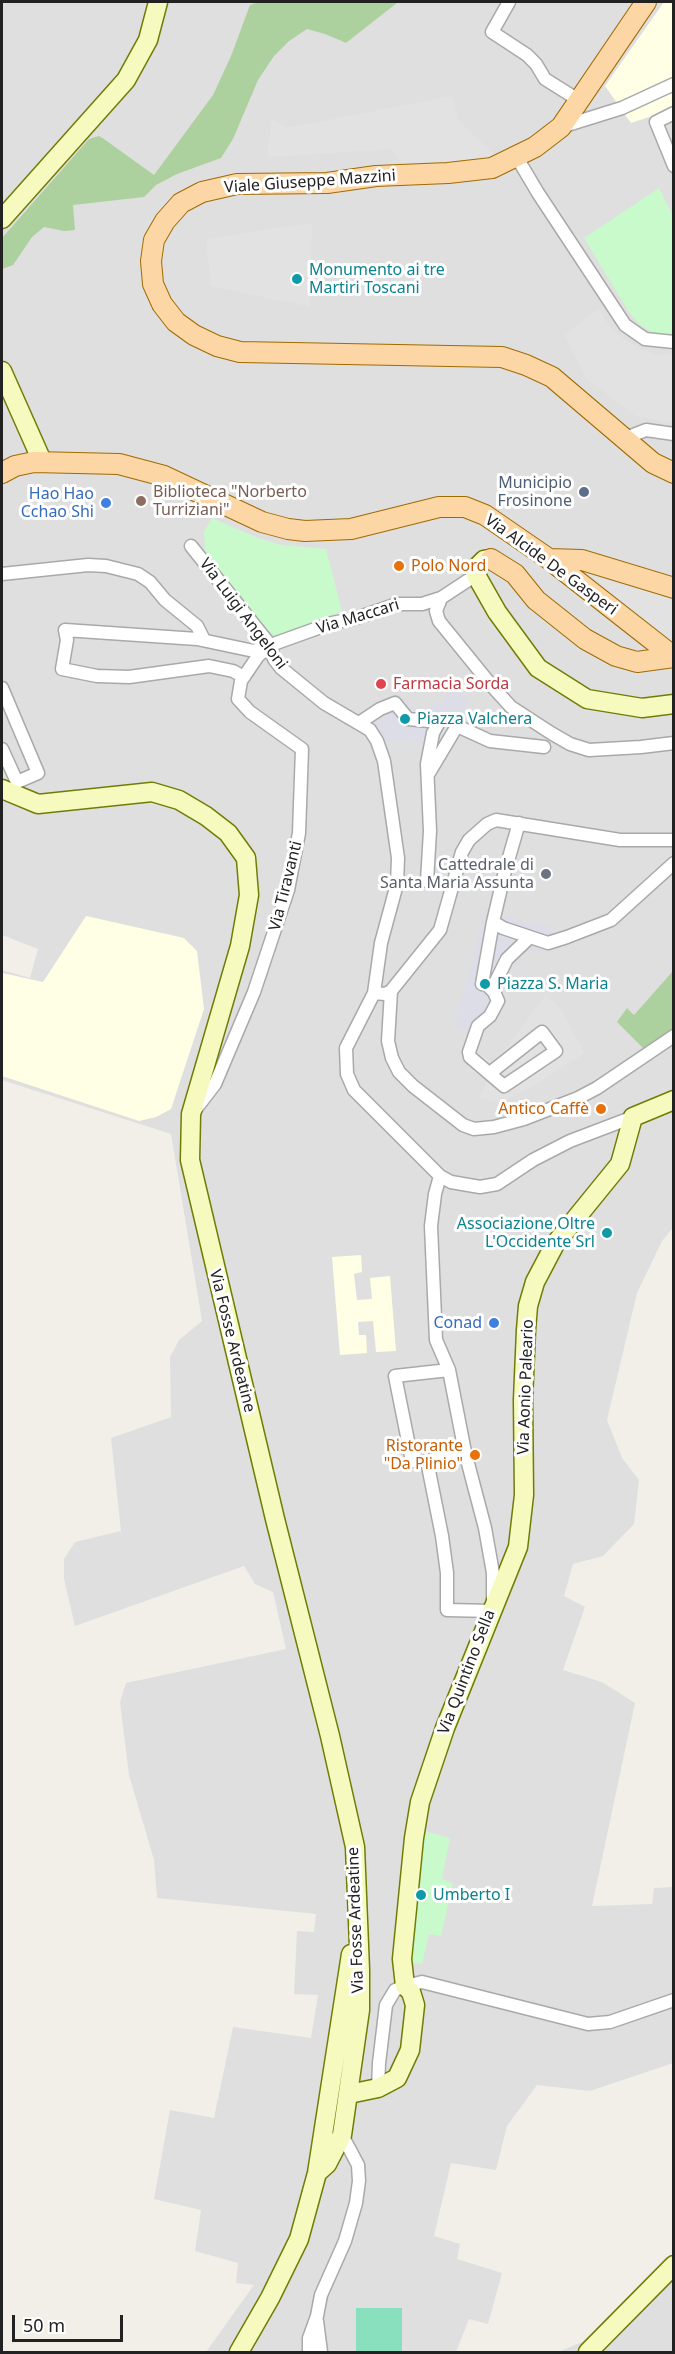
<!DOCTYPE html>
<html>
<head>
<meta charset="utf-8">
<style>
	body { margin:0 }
	#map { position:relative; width:675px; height:2354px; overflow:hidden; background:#f2efe9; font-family:"Noto Sans",sans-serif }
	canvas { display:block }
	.frame { position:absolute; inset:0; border:3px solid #222; pointer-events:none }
	.scale { position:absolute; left:12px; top:2315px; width:111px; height:27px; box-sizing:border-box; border:3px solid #222; border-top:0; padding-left:8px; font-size:18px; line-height:21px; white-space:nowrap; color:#222; -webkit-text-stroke:4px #fff; paint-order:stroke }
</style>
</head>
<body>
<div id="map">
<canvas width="675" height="2354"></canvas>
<div class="frame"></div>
<div class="scale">50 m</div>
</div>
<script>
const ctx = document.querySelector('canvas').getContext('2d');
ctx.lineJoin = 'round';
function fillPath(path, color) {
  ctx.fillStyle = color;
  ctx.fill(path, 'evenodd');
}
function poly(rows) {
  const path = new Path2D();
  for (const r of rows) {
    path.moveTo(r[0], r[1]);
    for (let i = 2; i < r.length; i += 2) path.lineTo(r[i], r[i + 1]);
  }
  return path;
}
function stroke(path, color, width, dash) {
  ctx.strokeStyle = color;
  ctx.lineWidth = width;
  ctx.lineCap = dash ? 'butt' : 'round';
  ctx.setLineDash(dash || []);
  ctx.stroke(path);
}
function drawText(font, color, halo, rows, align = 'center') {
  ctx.font = font + ' "Noto Sans",sans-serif';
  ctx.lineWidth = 6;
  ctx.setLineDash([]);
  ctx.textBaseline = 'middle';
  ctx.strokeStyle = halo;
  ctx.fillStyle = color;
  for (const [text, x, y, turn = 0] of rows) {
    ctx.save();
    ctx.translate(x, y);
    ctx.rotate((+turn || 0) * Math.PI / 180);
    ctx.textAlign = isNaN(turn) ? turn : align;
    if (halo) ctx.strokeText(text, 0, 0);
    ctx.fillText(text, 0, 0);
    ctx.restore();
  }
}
const residential = poly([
	[2,2,673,2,673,1228,662,1241,637,1293,607,1420,622,1458,639,1480,634,1524,603,1556,573,1564,564,1596,585,1607,563,1670,602,1682,635,1703,592,1906,652,1904,654,1888,673,1887,673,2063,590,2091,537,2085,507,2126,496,2170,451,2163,434,2236,460,2244,457,2259,502,2273,488,2324,469,2319,456,2352,206,2352,254,2285,236,2283,238,2263,195,2251,201,2210,154,2199,170,2110,214,2118,233,2027,311,2038,318,1995,294,1994,297,1931,314,1932,316,1914,157,1898,154,1860,129,1775,120,1702,126,1683,286,1649,273,1592,255,1584,244,1566,75,1626,64,1579,64,1559,75,1542,121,1531,111,1438,171,1417,170,1357,179,1340,202,1321,171,1134,2,1080,2,970,30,978,38,949,2,935],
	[674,2261,673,2352,558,2352,589,2339]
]);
const education = poly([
	[664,2,673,2,673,109,631,123,605,86],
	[86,916,184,938,197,951,204,1009,171,1109,156,1117,139,1121,2,1076,2,973,43,982],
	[361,1255,362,1272,354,1274,357,1300,372,1299,370,1278,390,1276,396,1351,376,1352,373,1321,358,1322,359,1335,366,1335,367,1353,340,1355,332,1257]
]);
const forest = poly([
	[259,2,398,2,346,43,325,34,307,29,289,41,274,56,258,80,233,139,221,158,177,174,156,185,144,197,73,205,75,230,64,231,44,227,32,237,13,265,2,269,2,238,89,139,99,136,104,139,154,175,213,95,231,56,250,5],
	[673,971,673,1030,645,1050,617,1022,627,1008,634,1015]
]);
const park = poly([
	[659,188,673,216,673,333,658,336,639,324,629,312,584,238],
	[212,518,258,538,282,545,326,549,342,611,277,638,266,629,205,553,204,532],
	[413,1828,450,1838,442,1879,453,1883,441,1936,429,1934,422,1964,409,1962]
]);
const pitch = poly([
	[356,2308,402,2308,402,2352,356,2352]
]);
const parking = poly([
	[452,96,458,120,497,157,405,167,391,149,267,157,272,118,287,128],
	[312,223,310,307,211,286,206,239],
	[598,309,613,331,635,346,656,355,673,354,673,423,635,416,586,378,564,335],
	[581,567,673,578,673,646,649,627],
	[546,994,561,1010,585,1053,540,1082,506,1100,501,1103,479,1098,487,1081,468,1067,480,1053,495,1063]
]);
const plaza = poly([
	[450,686,457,689,456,692,470,701,462,715,452,714,432,747,407,741,385,743,373,727,358,715,399,694,413,709,425,715,436,701,442,704],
	[484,913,552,927,559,942,538,953,530,948,510,970,477,1050,460,1050,468,1031,454,1023,469,974]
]);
const street = poly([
	[509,2,492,32,527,55,536,64,545,79,580,101],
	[674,113,656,122,674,166],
	[561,127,622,108,674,84],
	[516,156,538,193,625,325,645,339,674,342],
	[623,439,646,430,674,434],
	[191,546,271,646,274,659,281,668,324,703,370,730,377,741,384,761,398,858,397,884,381,943,374,993,346,1048,347,1074,354,1090,440,1176,451,1182,480,1187,497,1184,533,1160,570,1141,633,1117],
	[2,574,88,565,106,566,138,574,150,582,165,600,197,626,204,640],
	[441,598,436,611,439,621,491,685,511,707,551,733,570,744,589,750,641,747,674,743],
	[244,677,233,671,209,666,129,677,97,676,62,669,67,640,65,630,197,639,254,651,332,623,353,619,397,604,422,604,441,598,476,575],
	[2,688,38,773,17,782,2,749],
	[359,723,380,709,395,703,408,719,439,722,433,733,427,764,430,831,427,881],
	[429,773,457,726,490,741,544,747],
	[519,823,505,871,493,922,482,984,494,985,507,959,530,937],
	[493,922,503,928,548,943,567,937,611,920,674,863],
	[487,985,494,992,498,1001,490,1016,478,1026,469,1052,470,1057,504,1086,556,1051,542,1032,490,1073],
	[391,991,388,1041,392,1058,399,1072,413,1086,463,1125,474,1129,494,1127,524,1119,578,1098,597,1088,674,1036],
	[374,993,385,994,391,991,440,930,462,852,469,840,487,824,496,820,620,840,674,840],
	[195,1110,215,1084,254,992,288,890,299,833,302,749,250,712,238,699,241,681,258,656,265,650],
	[440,1176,435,1194,431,1226,436,1340,449,1370,465,1452,485,1528,493,1573,493,1611,447,1610,447,1573,442,1536,427,1461,465,1452],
	[427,1461,412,1461,395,1376,449,1370],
	[378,2088,379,2063,386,2005,395,1990,405,1986,422,1982,588,2024,610,2022,674,2000],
	[317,2321,321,2352],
	[309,2352,309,2338,317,2316,321,2295,345,2241,356,2203,359,2181,358,2165,342,2135]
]);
const secondary = poly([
	[2,219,126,80,148,40,158,2],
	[2,371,42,461],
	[491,559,484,560,479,565,476,575,497,612,538,668,587,699,642,708,674,704],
	[2,789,38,804,152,792,179,800,206,816,228,833,246,858,249,895,240,946,191,1114,190,1160,275,1519,330,1736,355,1847,360,1970,360,2010,342,2135,327,2164,317,2173],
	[349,2094,378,2088,397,2078,410,2050,415,2005,411,1992,405,1986,402,1959,414,1838,420,1802,445,1728,518,1547,524,1495,523,1400,526,1330,528,1306,535,1282,555,1244,620,1164,633,1117,674,1100],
	[239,2352,270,2298,299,2239,317,2173,351,1954],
	[588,2352,674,2265]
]);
const primary = poly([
	[646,2,561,127,535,147,492,168,448,173,376,176,327,183,237,184,202,192,181,203,165,221,154,240,151,261,153,284,162,304,176,322,194,335,217,346,240,352,502,357,526,365,552,377,653,463,674,473],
	[2,473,15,466,34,462,119,464,164,476,262,522,288,529,305,531,351,529,439,507,465,507,485,515,549,559,674,657],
	[491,559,515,574,536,600,585,639,616,656,637,662,674,657],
	[549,559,582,560,674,588]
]);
const markers = [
	[297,279,6,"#0f9aa8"],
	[584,492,6,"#5c6f8a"],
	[141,501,6,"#8d6e63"],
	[106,503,6,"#3f7fe0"],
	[399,566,6,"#e8710a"],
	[381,684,6,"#e0444e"],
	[405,719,6,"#0f9aa8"],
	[546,874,6,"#6b7280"],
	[485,984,6,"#0f9aa8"],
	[601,1109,6,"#e8710a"],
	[607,1233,6,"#0f9aa8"],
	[494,1323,6,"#3f7fe0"],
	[475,1455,6,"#e8710a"],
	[421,1895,6,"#0f9aa8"]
];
const streetNames = [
	["Viale Giuseppe Mazzini",310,182,-4],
	["Via Alcide De Gasperi",551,565,36],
	["Via Luigi Angeloni",243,614,53],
	["Via Maccari",358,617,-17],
	["Via Tiravanti",286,886,-76],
	["Via Fosse Ardeatine",232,1341,76],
	["Via Aonio Paleario",526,1387,-88],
	["Via Quintino Sella",467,1672,-69],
	["Via Fosse Ardeatine",356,1920,-92]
];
const cultureNames = [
	["Monumento ai tre",309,270],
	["Martiri Toscani",309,288],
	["Piazza Valchera",417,719],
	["Piazza S. Maria",497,984],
	["Associazione Oltre",595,1224,"right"],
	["L'Occidente Srl",595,1242,"right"],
	["Umberto I",433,1895]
];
const serviceNames = [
	["Municipio",572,483],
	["Frosinone",572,501]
];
const educationNames = [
	["Biblioteca \"Norberto",153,492],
	["Turriziani\"",153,510]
];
const shopNames = [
	["Hao Hao",94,494],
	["Cchao Shi",94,512],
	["Conad",482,1323]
];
const foodNames = [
	["Polo Nord",411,566,"left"],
	["Antico Caffè",589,1109],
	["Ristorante",463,1446],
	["\"Da Plinio\"",463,1464]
];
const healthNames = [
	["Farmacia Sorda",393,684]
];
const worshipNames = [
	["Cattedrale di",534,865],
	["Santa Maria Assunta",534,883]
];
fillPath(residential, '#e0dfdf');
fillPath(education, '#ffffe5');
fillPath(forest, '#add19e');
fillPath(park, '#c8facc');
fillPath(pitch, '#88e0be');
fillPath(parking, '#e2e2e2');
fillPath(plaza, '#dddde8');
stroke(street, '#a9a9a9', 15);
stroke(secondary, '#707d05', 21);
stroke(primary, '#a06b00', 22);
stroke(street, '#fff', 12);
stroke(secondary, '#f7fabf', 18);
stroke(primary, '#fcd6a4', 20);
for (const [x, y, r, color] of markers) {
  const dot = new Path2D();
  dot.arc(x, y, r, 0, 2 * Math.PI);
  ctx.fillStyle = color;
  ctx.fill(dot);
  stroke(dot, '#fff', 2);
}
drawText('16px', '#222', '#fff', streetNames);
drawText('16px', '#0d838f', '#fff', cultureNames, 'left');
drawText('16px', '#4e5e75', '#fff', serviceNames, 'right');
drawText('16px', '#785e54', '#fff', educationNames, 'left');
drawText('16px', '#366cbe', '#fff', shopNames, 'right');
drawText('16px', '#c56008', '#fff', foodNames, 'right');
drawText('16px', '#be3a42', '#fff', healthNames, 'left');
drawText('16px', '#5b616d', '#fff', worshipNames, 'right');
</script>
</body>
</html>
